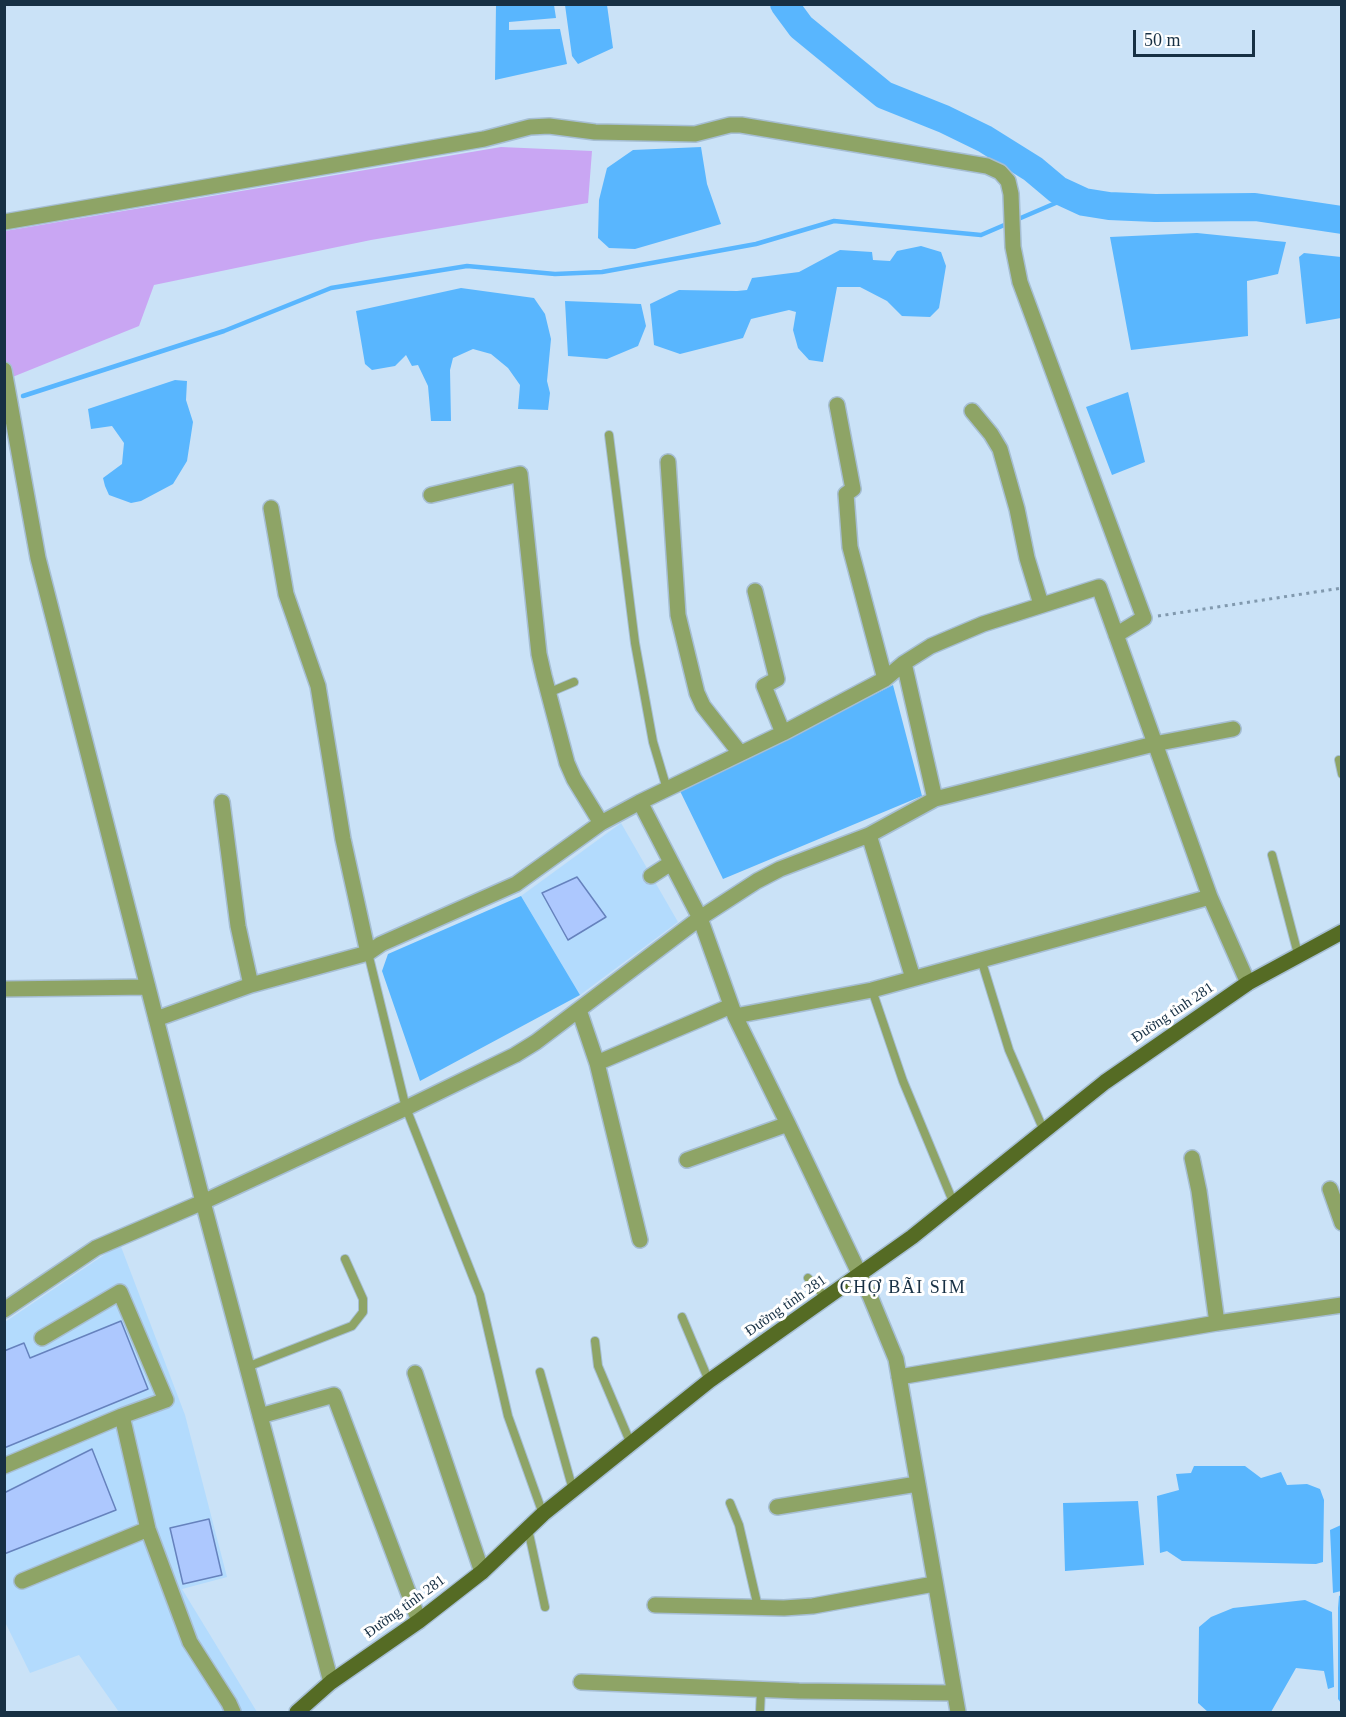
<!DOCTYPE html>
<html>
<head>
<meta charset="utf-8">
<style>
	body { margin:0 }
	#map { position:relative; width:1346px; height:1717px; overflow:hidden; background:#cae2f7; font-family:"Times New Roman",serif }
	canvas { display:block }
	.frame { position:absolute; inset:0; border:6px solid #173044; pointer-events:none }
	.scale { position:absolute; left:1133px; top:30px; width:122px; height:27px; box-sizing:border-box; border:3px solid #173044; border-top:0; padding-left:8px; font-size:18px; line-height:21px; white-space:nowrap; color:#173044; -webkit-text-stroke:4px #fff; paint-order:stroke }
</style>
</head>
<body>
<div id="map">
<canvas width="1346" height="1717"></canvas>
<div class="frame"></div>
<div class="scale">50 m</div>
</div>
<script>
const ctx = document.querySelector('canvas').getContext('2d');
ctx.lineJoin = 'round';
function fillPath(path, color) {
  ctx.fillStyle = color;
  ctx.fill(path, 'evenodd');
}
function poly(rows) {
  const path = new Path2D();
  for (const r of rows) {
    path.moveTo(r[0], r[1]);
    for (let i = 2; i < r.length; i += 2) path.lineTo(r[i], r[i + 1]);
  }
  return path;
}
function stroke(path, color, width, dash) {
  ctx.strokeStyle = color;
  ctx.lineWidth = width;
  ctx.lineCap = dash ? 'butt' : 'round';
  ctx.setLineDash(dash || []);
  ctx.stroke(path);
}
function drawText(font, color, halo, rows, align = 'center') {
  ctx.font = font + ' "Times New Roman",serif';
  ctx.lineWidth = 6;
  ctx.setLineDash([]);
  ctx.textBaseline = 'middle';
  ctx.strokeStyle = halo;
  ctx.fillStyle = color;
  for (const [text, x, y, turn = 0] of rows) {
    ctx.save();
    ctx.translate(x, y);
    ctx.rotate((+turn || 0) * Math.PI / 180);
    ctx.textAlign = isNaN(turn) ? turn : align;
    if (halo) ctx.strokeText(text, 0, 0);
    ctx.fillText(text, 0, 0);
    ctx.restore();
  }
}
const built = poly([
	[621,823,678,922,580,995,521,896],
	[120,1244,185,1415,227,1577,182,1589,257,1712,119,1712,79,1655,30,1673,5,1622,5,1322]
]);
const green = poly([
	[501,147,592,151,588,203,371,240,154,285,139,326,5,380,5,231]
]);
const water = poly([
	[496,5,554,5,556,18,509,22,509,30,560,29,567,64,495,80],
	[565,5,607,5,613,48,578,64,572,56],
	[701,147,707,184,721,224,635,249,609,248,598,238,599,200,607,168,633,150],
	[1197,233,1286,242,1278,274,1247,281,1248,336,1131,350,1110,237],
	[921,246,941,252,946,266,939,308,930,317,902,316,887,301,860,287,837,287,823,362,809,360,798,348,793,330,796,312,789,310,751,319,743,338,680,354,654,345,650,304,679,290,737,291,747,290,752,278,799,272,840,250,872,252,873,260,890,261,897,251],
	[1304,253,1341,257,1341,318,1306,324,1299,257],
	[461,288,534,298,545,314,551,339,547,381,550,393,548,410,518,409,520,385,508,368,491,354,473,349,453,358,450,370,451,421,431,421,428,386,418,365,412,366,406,355,395,366,372,370,365,364,356,311],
	[565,301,641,304,646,326,638,346,607,359,568,356],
	[175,380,187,381,186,400,193,422,187,461,173,484,141,501,131,503,109,495,105,486,103,478,122,464,124,443,112,426,91,429,88,409],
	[1128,392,1145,462,1112,475,1086,407],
	[893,685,922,796,723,879,680,791],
	[521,896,580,995,420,1081,382,971,388,954],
	[1194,1466,1245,1466,1261,1478,1281,1472,1287,1485,1307,1484,1320,1489,1324,1500,1323,1562,1316,1564,1182,1561,1167,1551,1160,1553,1157,1496,1179,1490,1176,1474,1191,1473],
	[1138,1501,1144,1565,1065,1571,1063,1503],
	[1341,1525,1341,1591,1333,1593,1330,1530],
	[1341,1595,1342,1595,1341,1703,1338,1699,1338,1608,1339,1596],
	[1305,1600,1332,1612,1334,1687,1328,1689,1324,1671,1296,1668,1271,1712,1208,1712,1198,1703,1199,1627,1211,1617,1233,1608]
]);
const stream = poly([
	[1016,220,1072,196],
	[23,396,224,331,331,288,467,266,555,274,602,272,756,244,834,221,981,235,1009,223]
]);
const river = poly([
	[784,4,801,27,884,95,944,119,985,139,1033,169,1058,190,1084,202,1109,206,1155,208,1255,207,1342,220]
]);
const building = poly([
	[577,877,606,917,568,940,542,893,577,877],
	[121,1321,148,1389,4,1448,4,1351,24,1343,30,1358,121,1321],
	[92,1449,116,1510,4,1554,4,1493,92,1449],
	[209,1519,222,1575,183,1584,170,1528,209,1519]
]);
const path = poly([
	[1158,616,1342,588]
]);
const lane = poly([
	[609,435,635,643,653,742,667,789],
	[548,693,574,682],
	[1339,760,1342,774],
	[1272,855,1298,954],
	[368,953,406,1108,480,1295,508,1416,543,1514],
	[981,959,1009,1050,1044,1131],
	[872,990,903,1081,954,1204],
	[808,1278,827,1299],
	[682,1317,709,1381],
	[595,1341,598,1366,631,1444],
	[247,1367,352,1326,363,1312,363,1299,345,1259],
	[540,1372,573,1490],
	[730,1503,739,1525,758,1607],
	[528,1529,545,1607],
	[760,1712,761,1690]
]);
const street = poly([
	[4,222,484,139,530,127,549,126,595,132,695,134,730,125,741,125,987,166,1000,172,1008,181,1011,194,1013,247,1020,282,1144,618,1116,635],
	[4,370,38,558,203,1202,331,1682],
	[837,405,853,489,846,494,850,547,885,679],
	[972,411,991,434,1000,449,1017,509,1027,558,1041,604],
	[668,462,678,615,697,693,703,706,740,753],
	[431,495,520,474,539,654,544,676,567,763,574,779,601,823],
	[271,508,286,594,318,686,343,839,368,953],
	[755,591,777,679,764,686,783,733],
	[904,663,935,799],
	[222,802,238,926,251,985],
	[640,802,700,918,735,1016,788,1124,870,1296,896,1359,958,1712],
	[869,835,913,978],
	[651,876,671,863],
	[4,989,148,987],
	[579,1010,597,1063,640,1240],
	[735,1016,872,990,1210,897],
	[156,1019,251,985,368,953,381,944,516,884,601,823,640,802,783,733,885,679,904,663,931,646,983,624,1099,587,1210,897,1248,983],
	[597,1063,731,1006],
	[1192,1158,1199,1191,1217,1323],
	[687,1160,788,1124],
	[1330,1189,1342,1223],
	[4,1310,96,1248,203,1202,406,1108,515,1055,536,1042,700,918,757,881,780,869,869,835,935,799,1154,744,1233,729],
	[42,1338,120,1292,166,1400,122,1416,148,1529,190,1642,229,1703,233,1712],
	[415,1373,482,1572],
	[899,1377,1217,1323,1342,1305],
	[260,1416,334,1395,419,1621],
	[4,1466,122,1416],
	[777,1507,917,1484],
	[22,1581,148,1529],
	[655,1605,784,1608,813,1606,934,1584],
	[581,1682,799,1691,954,1693]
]);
const primary = poly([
	[297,1712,331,1682,419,1621,482,1572,543,1514,709,1381,912,1237,1105,1082,1248,983,1342,932]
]);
const streetNames = [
	["Đường tỉnh 281",1173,1013,-34],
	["Đường tỉnh 281",786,1306,-35],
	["Đường tỉnh 281",405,1607,-36]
];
const quarterNames = [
	["CHỢ BÃI SIM",903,1288]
];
fillPath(built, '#b3dbfd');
fillPath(green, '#c9a6f3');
fillPath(water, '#59b6fe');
stroke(stream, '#59b6fe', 4.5);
stroke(river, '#59b6fe', 28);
fillPath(building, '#adc8fe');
stroke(building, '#6682bd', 1.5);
stroke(lane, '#a6bed3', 10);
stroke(street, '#a6bed3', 18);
stroke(primary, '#a6bed3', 18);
stroke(path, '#8199ae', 3, [3, 4.5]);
stroke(lane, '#8ea466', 8);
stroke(street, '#8ea466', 15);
stroke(primary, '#556b24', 15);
drawText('15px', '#173044', '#fff', streetNames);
ctx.letterSpacing = '1.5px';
drawText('18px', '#173044', '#fff', quarterNames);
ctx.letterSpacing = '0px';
</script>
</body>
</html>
